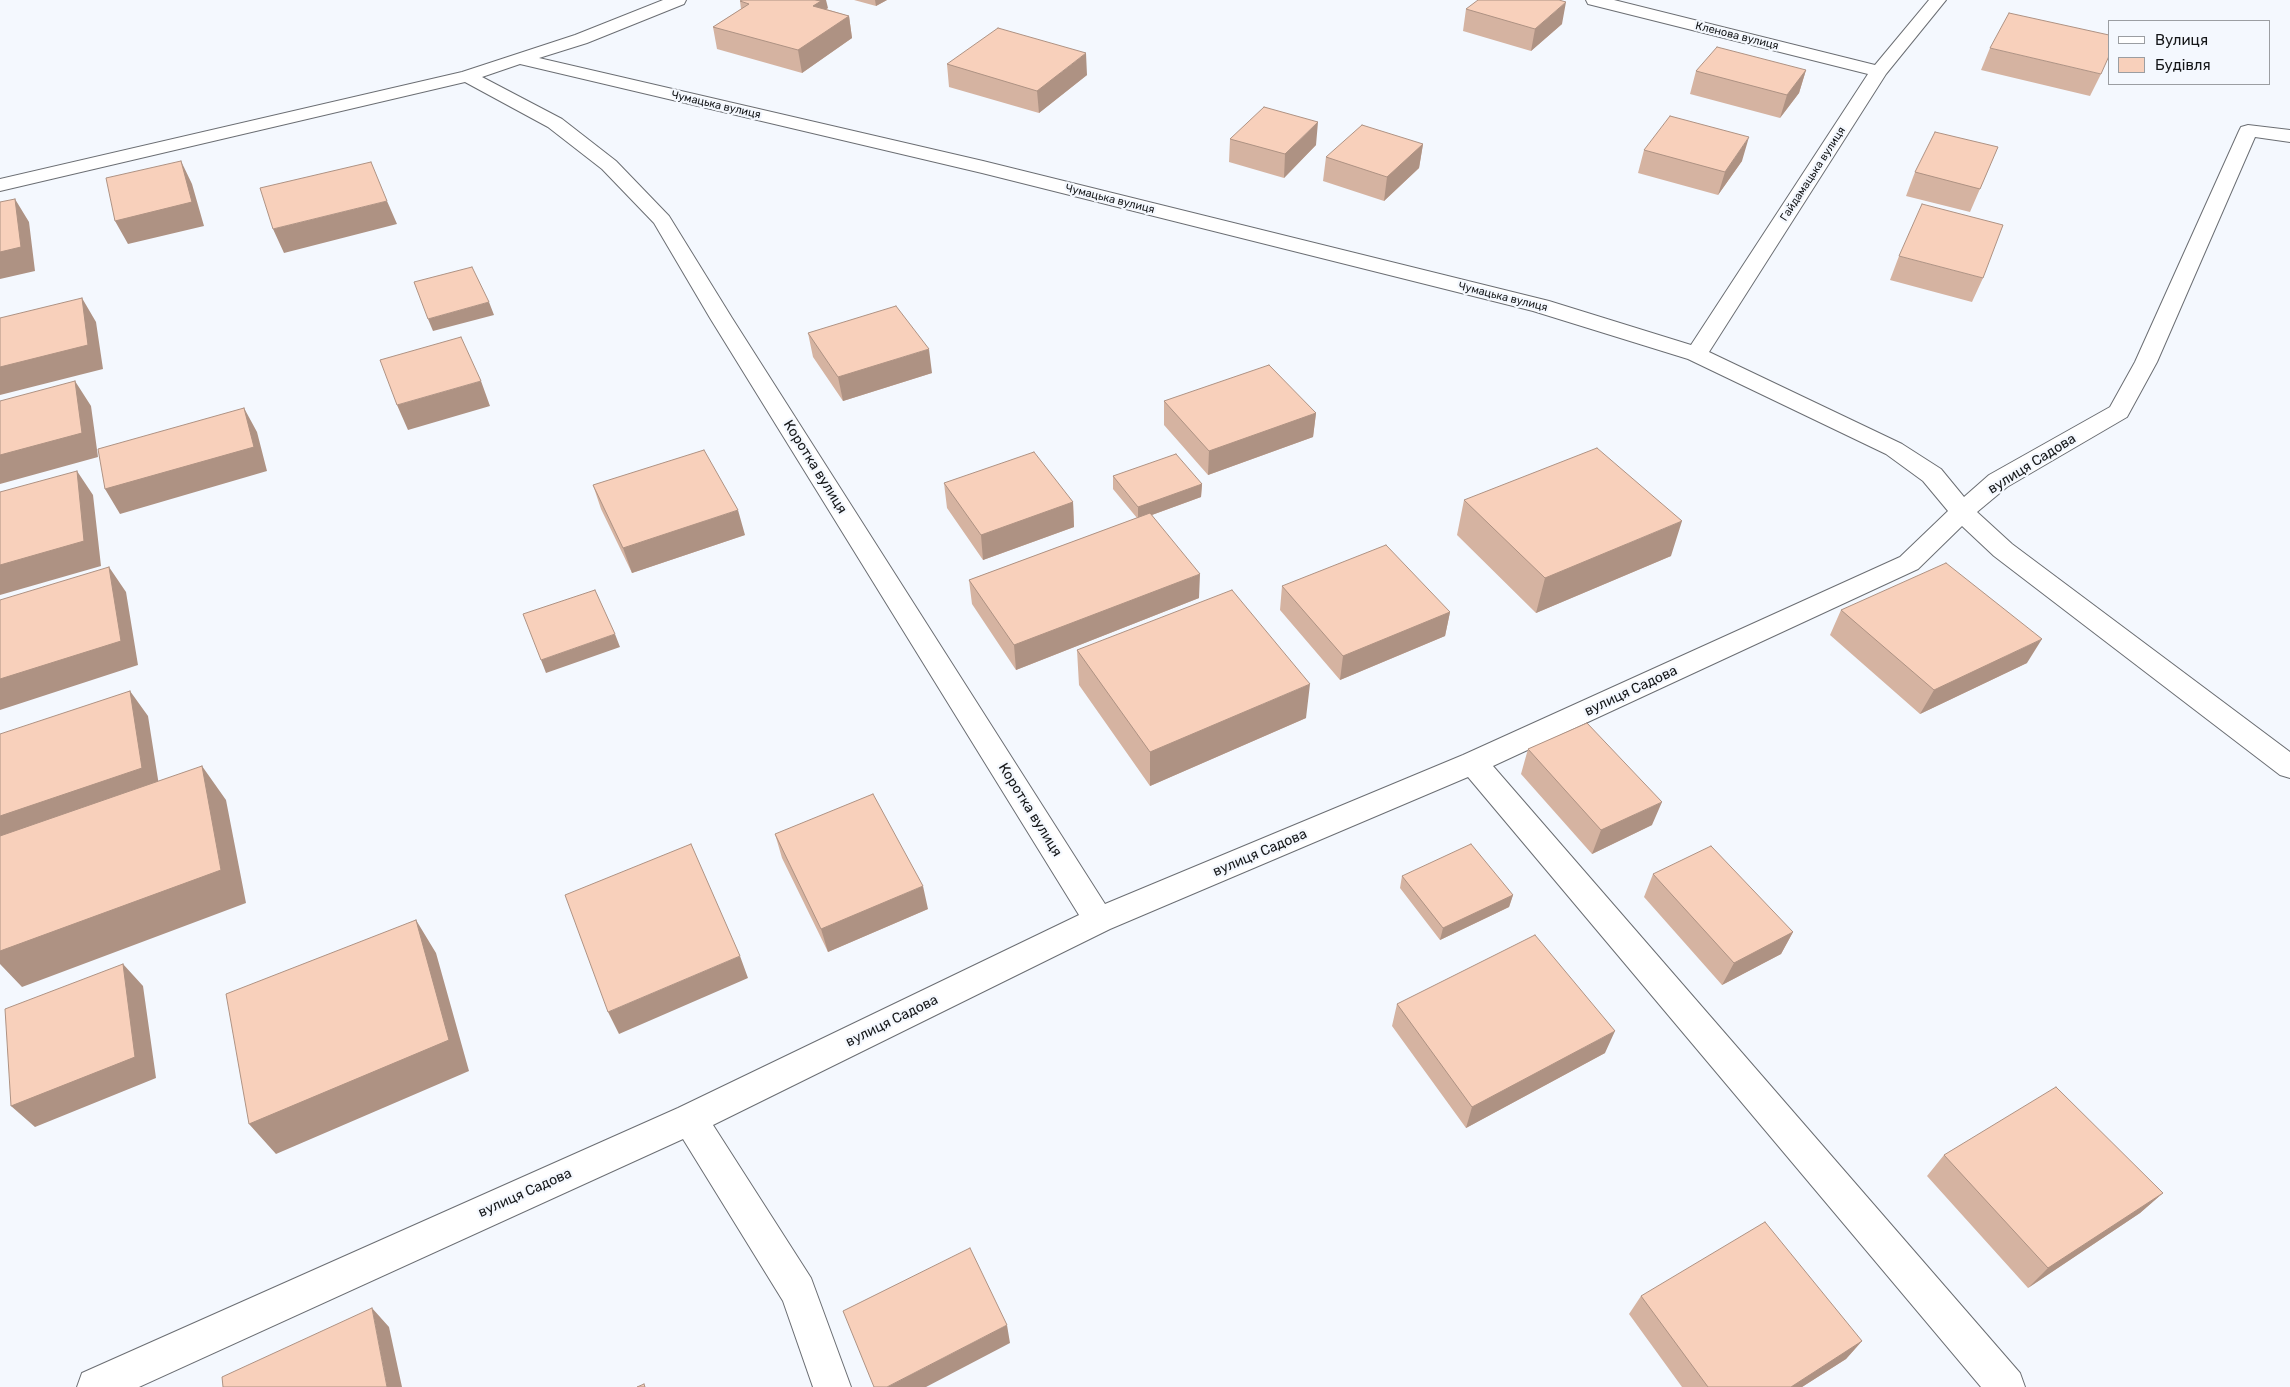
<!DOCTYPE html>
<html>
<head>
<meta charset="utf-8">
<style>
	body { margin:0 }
	#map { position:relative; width:2290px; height:1387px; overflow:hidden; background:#f4f8fe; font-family:Rubik,sans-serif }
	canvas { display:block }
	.legend { position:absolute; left:2108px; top:20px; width:162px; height:65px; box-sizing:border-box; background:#f4f8fe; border:1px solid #9b9ea2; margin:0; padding:6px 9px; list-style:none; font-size:15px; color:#151719 }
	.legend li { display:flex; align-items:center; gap:10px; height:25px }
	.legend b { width:25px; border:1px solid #9b9ea2 }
</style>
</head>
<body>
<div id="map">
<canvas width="2290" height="1387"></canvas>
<ul class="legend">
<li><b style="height:6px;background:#fff"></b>Вулиця</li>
<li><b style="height:14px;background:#f8d0bb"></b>Будівля</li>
</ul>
</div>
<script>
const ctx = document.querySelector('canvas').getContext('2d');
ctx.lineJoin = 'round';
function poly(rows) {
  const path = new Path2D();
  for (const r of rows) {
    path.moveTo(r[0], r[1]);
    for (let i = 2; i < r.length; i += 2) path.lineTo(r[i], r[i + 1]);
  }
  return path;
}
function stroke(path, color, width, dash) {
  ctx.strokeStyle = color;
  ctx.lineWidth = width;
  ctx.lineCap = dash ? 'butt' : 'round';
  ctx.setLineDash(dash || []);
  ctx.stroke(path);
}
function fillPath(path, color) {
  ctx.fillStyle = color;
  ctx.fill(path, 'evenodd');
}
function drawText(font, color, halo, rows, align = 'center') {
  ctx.font = font + ' Rubik,sans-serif';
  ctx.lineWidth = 4.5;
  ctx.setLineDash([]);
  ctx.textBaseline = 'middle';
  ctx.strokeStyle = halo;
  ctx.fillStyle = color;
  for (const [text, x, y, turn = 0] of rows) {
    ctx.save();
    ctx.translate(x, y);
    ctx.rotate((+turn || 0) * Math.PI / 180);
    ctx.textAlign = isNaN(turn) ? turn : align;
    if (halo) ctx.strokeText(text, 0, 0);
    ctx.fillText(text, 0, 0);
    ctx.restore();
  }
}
const minor = poly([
	[663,0,686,0,684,4,587,43,539,58,983,161,1549,301,1691,345,1868,74,1588,4,1586,0,1614,0,1875,65,1929,0,1946,0,1886,74,1709,352,1902,444,1941,469,1964,497,1989,475,2110,407,2135,362,2239,131,2241,127,2248,125,2290,130,2290,142,2255,137,2157,362,2127,417,2007,487,1977,512,2012,544,2290,752,2290,778,2280,775,1994,556,1962,526,1918,569,1493,766,2020,1373,2025,1387,1981,1387,1468,777,1110,929,713,1125,811,1278,851,1387,813,1387,783,1301,683,1139,139,1387,77,1387,82,1373,678,1108,1079,915,710,318,654,223,602,169,548,127,465,82,0,191,0,179,462,72,575,35,663,0],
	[520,64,982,173,1533,311,1688,359,1886,454,1923,481,1948,511,1900,557,1463,755,1105,904,732,318,669,216,616,161,562,119,482,77,520,64]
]);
const wall = poly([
	[854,0,887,0,876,6],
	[740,1,828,8,826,9,849,16,852,38,802,73,717,49,713,27,741,9],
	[1466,9,1562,24,1531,51,1463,31],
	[1990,48,2101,74,2090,96,1981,70],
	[947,64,1087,75,1039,113,949,87],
	[1806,70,1799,93,1780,118,1690,94,1696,71],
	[1230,139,1316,145,1284,178,1229,162],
	[1423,144,1419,168,1384,201,1323,181,1326,157],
	[1998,147,1970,212,1906,196,1915,172],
	[1644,150,1742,161,1718,195,1638,173],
	[1899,256,1983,278,1972,302,1890,280],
	[808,333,932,373,843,401,813,357],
	[1164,401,1316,413,1313,437,1208,475,1164,425],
	[1113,476,1202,484,1201,497,1152,515,1199,598,1016,670,972,604,969,580,1137,518,1113,489],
	[944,483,1073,502,1074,527,983,560,947,508],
	[593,485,745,535,632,573,601,509],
	[1464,500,1671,556,1536,613,1457,535],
	[1282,586,1450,612,1445,636,1340,680,1280,610],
	[1841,610,2027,663,1920,714,1830,635],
	[1077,650,1306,718,1150,786,1079,685],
	[1528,749,1652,825,1592,854,1521,774],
	[775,834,928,909,828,952,782,858],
	[1653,874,1793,932,1781,954,1722,985,1644,897],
	[1402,876,1513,895,1509,907,1440,940,1400,888],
	[1397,1004,1605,1053,1466,1128,1392,1026],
	[1944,1155,2163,1193,2140,1213,2028,1288,1927,1176],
	[1641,1296,1862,1341,1846,1359,1802,1387,1682,1387,1629,1314]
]);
const shadedWall = poly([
	[807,0,826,0,828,8,810,20],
	[875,0,887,0,876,6],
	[1566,2,1562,24,1531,51,1535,29],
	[849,16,852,38,802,73,798,50],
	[1086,53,1087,75,1039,113,1037,91],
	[1806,70,1799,93,1780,118,1787,95],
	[1318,122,1316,145,1284,178,1285,154],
	[1749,137,1742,161,1718,195,1725,172],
	[1423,144,1419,168,1384,201,1387,177],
	[181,161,192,184,204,226,128,244,115,221],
	[15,199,29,222,35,271,0,279,0,252],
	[387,201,397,224,284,253,273,229],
	[82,298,96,322,103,369,0,395,0,367],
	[489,302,494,315,433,331,428,319],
	[929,349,932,373,843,401,838,377],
	[75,381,91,406,98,457,0,484,0,455],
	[481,381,490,406,408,430,397,405],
	[244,408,257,432,267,471,120,514,105,489],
	[1316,413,1313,437,1208,475,1209,451],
	[77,471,93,495,101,566,0,595,0,565],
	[1202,484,1201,497,1138,520,1138,507],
	[1073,502,1074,527,983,560,981,535],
	[738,510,745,535,632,573,623,548],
	[1682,521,1671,556,1536,613,1545,578],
	[109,567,126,592,138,665,0,710,0,679],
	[1200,574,1199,598,1016,670,1014,645],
	[1450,612,1445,636,1340,680,1343,656],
	[615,634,620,647,546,673,541,660],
	[2042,639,2027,663,1920,714,1934,690],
	[1310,684,1306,718,1150,786,1150,752],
	[130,691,148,716,160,792,0,838,0,816],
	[202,766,226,800,246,903,22,987,0,964,0,951],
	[1662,802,1652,825,1592,854,1601,830],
	[923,886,928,909,828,952,821,929],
	[1513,895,1509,907,1440,940,1443,928],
	[416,920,436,953,469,1071,276,1154,249,1124],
	[1793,932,1781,954,1722,985,1734,963],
	[740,956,748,978,619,1034,608,1012],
	[123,964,143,986,156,1078,35,1127,11,1106],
	[1615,1031,1605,1053,1466,1128,1472,1107],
	[2163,1193,2140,1213,2028,1288,2048,1268],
	[372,1308,389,1327,402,1387,387,1387],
	[1007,1325,1010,1343,926,1387,887,1387],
	[1862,1341,1846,1359,1802,1387,1791,1387]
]);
const building = poly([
	[742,0,815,0,821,1,813,6,849,16,798,50,713,27,749,4,740,1,742,0],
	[1478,0,1559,0,1566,2,1535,29,1466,9,1478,0],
	[2009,13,2109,35,2109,56,2101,74,1990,48,2009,13],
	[998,28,1086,53,1037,91,947,64,998,28],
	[1717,47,1806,70,1787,95,1696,71,1717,47],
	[1264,107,1318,122,1285,154,1230,139,1264,107],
	[1670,116,1749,137,1725,172,1644,150,1670,116],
	[1362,125,1423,144,1387,177,1326,157,1362,125],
	[1935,132,1998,147,1980,189,1915,172,1935,132],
	[181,161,192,202,115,221,106,178,181,161],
	[371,162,387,201,273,229,260,188,371,162],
	[15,199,21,247,0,252,0,202,15,199],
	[1922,204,2003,225,1983,278,1899,256,1922,204],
	[472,267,489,302,428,319,414,282,472,267],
	[82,298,88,345,0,367,0,318,82,298],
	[896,306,929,349,838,377,808,333,896,306],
	[461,337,481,381,397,405,380,360,461,337],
	[1269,365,1316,413,1209,451,1164,401,1269,365],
	[75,381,82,433,0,455,0,401,75,381],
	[244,408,254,447,105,489,98,449,244,408],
	[1597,448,1682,521,1545,578,1464,500,1597,448],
	[704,450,738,510,623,548,593,485,704,450],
	[1034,452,1073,502,981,535,944,483,1034,452],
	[1176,454,1202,484,1138,507,1113,476,1176,454],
	[77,471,84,541,0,565,0,492,77,471],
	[1150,513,1200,574,1014,645,969,580,1150,513],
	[1386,545,1450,612,1343,656,1282,586,1386,545],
	[1946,563,2042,639,1934,690,1841,610,1946,563],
	[109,567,121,641,0,679,0,600,109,567],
	[595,590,615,634,541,660,523,614,595,590],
	[1232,590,1310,684,1150,752,1077,650,1232,590],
	[130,691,142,768,0,816,0,734,130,691],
	[1587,723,1662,802,1601,830,1528,749,1587,723],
	[202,766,221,870,0,951,0,836,202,766],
	[873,794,923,886,821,929,775,834,873,794],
	[691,844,740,956,608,1012,565,895,691,844],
	[1471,844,1513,895,1443,928,1402,876,1471,844],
	[1711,846,1793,932,1734,963,1653,874,1711,846],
	[416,920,449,1040,249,1124,226,994,416,920],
	[1535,935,1615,1031,1472,1107,1397,1004,1535,935],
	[123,964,135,1057,11,1106,5,1009,123,964],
	[2056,1087,2163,1193,2048,1268,1944,1155,2056,1087],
	[1765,1222,1862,1341,1791,1387,1708,1387,1641,1296,1765,1222],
	[970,1248,1007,1325,887,1387,874,1387,843,1311,970,1248],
	[372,1308,387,1387,223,1387,222,1377,372,1308],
	[644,1384,645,1387,637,1387,644,1384]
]);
const farStreetnames = [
	["Кленова вулиця",1737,36,14],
	["Чумацька вулиця",716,105,13],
	["Гайдамацька вулиця",1813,174,-57],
	["Чумацька вулиця",1110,199,14],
	["Чумацька вулиця",1503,297,14]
];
const streetNames = [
	["вулиця Садова",2032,464,-32],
	["Коротка вулиця",815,467,58],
	["вулиця Садова",1631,691,-25],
	["Коротка вулиця",1030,810,58],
	["вулиця Садова",1260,853,-23],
	["вулиця Садова",892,1021,-26],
	["вулиця Садова",525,1193,-24]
];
stroke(minor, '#6b6e73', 2);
fillPath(minor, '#fff');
fillPath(wall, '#d5b3a1');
fillPath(shadedWall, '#ae9283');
fillPath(building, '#f8d0bb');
stroke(building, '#ae9283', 1);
drawText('11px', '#151719', '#f4f8fe', farStreetnames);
drawText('14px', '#151719', '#f4f8fe', streetNames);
</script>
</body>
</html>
